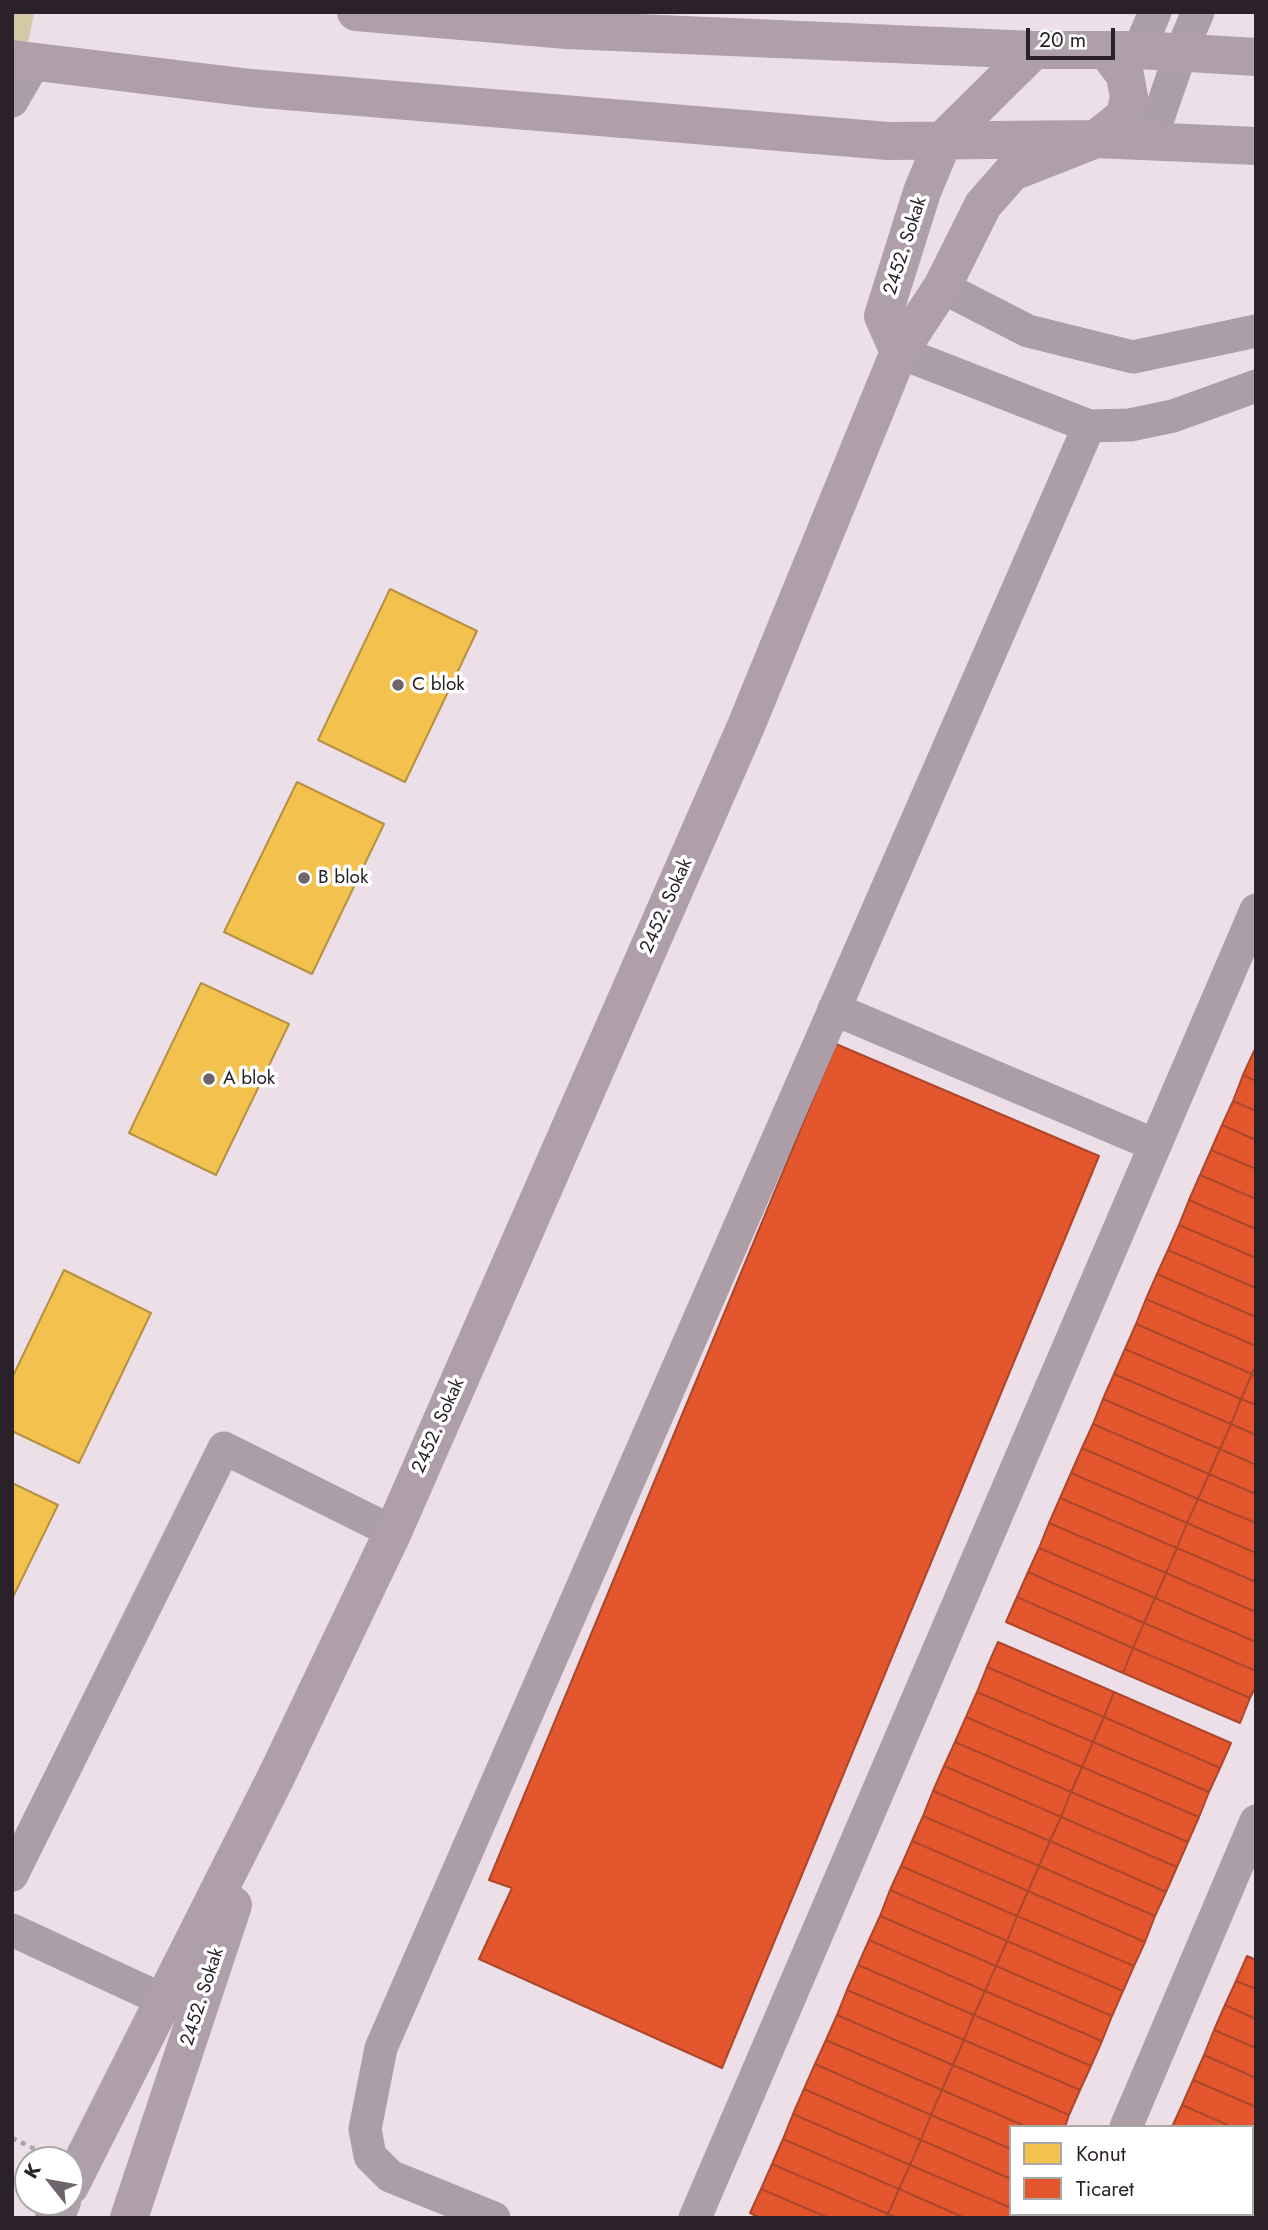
<!DOCTYPE html>
<html>
<head>
<meta charset="utf-8">
<style>
	body { margin:0 }
	#map { position:relative; width:1268px; height:2230px; overflow:hidden; background:#ecdfe8; font-family:Jost,sans-serif }
	canvas { display:block }
	.frame { position:absolute; inset:0; border:14px solid #2a2228; pointer-events:none }
	.legend { position:absolute; left:1009px; top:2125px; width:245px; height:91px; box-sizing:border-box; background:#fff; border:2px solid #aaa7a9; margin:0; padding:9px 12px; list-style:none; font-size:21px; color:#2a2228 }
	.legend li { display:flex; align-items:center; gap:14px; height:35px }
	.legend b { width:35px; border:2px solid #aaa7a9 }
	.north { position:absolute; left:14px; top:2146px; width:70px; height:70px; box-sizing:border-box; background:#fff; border:2px solid #aaa7a9; border-radius:50%; rotate:301deg; font-size:19px; font-weight:700; line-height:28px; text-align:center; color:#2a2228 }
	.north::after { content:''; display:block; margin:auto; width:24px; height:32px; background:#6e646b; clip-path:polygon(50% 0,100% 100%,50% 72%,0 100%) }
	.scale { position:absolute; left:1026px; top:28px; width:89px; height:32px; box-sizing:border-box; border:4px solid #2a2228; border-top:0; padding-left:9px; font-size:21px; line-height:24px; white-space:nowrap; color:#2a2228; -webkit-text-stroke:5px #fff; paint-order:stroke }
</style>
</head>
<body>
<div id="map">
<canvas width="1268" height="2230"></canvas>
<div class="frame"></div>
<ul class="legend">
<li><b style="height:19px;background:#f2c14e"></b>Konut</li>
<li><b style="height:19px;background:#e4572e"></b>Ticaret</li>
</ul>
<div class="north">K</div>
<div class="scale">20 m</div>
</div>
<script>
const ctx = document.querySelector('canvas').getContext('2d');
ctx.lineJoin = 'round';
function fillPath(path, color) {
  ctx.fillStyle = color;
  ctx.fill(path, 'evenodd');
}
function poly(rows) {
  const path = new Path2D();
  for (const r of rows) {
    path.moveTo(r[0], r[1]);
    for (let i = 2; i < r.length; i += 2) path.lineTo(r[i], r[i + 1]);
  }
  return path;
}
function stroke(path, color, width, dash) {
  ctx.strokeStyle = color;
  ctx.lineWidth = width;
  ctx.lineCap = dash ? 'butt' : 'round';
  ctx.setLineDash(dash || []);
  ctx.stroke(path);
}
function drawText(font, color, halo, rows, align = 'center') {
  ctx.font = font + ' Jost,sans-serif';
  ctx.lineWidth = 7;
  ctx.setLineDash([]);
  ctx.textBaseline = 'middle';
  ctx.strokeStyle = halo;
  ctx.fillStyle = color;
  for (const [text, x, y, turn = 0] of rows) {
    ctx.save();
    ctx.translate(x, y);
    ctx.rotate((+turn || 0) * Math.PI / 180);
    ctx.textAlign = isNaN(turn) ? turn : align;
    if (halo) ctx.strokeText(text, 0, 0);
    ctx.fillText(text, 0, 0);
    ctx.restore();
  }
}
const green = poly([
	[12,12,34,13,28,43,12,41]
]);
const homes = poly([
	[390,589,477,631,405,782,318,740,390,589],
	[297,782,384,824,312,974,224,932,297,782],
	[201,983,289,1024,216,1175,129,1133,201,983],
	[64,1270,151,1313,79,1463,12,1431,12,1378,64,1270],
	[12,1483,58,1505,12,1599,12,1483]
]);
const shops = poly([
	[836,1044,1099,1156,722,2068,479,1959,512,1888,489,1880,836,1044],
	[1254,1051,1256,1052,1256,1081,1243,1075,1254,1051],
	[1243,1075,1256,1081,1256,1111,1233,1101,1243,1075],
	[1233,1101,1256,1111,1256,1140,1222,1125,1233,1101],
	[1222,1125,1256,1140,1256,1169,1211,1150,1222,1125],
	[1211,1150,1256,1169,1256,1199,1200,1175,1211,1150],
	[1200,1175,1256,1199,1256,1229,1189,1200,1200,1175],
	[1189,1200,1256,1229,1256,1258,1179,1225,1189,1200],
	[1179,1225,1256,1258,1256,1288,1168,1250,1179,1225],
	[1168,1250,1256,1288,1256,1317,1157,1274,1168,1250],
	[1157,1274,1256,1317,1256,1346,1146,1299,1157,1274],
	[1146,1299,1256,1346,1256,1366,1252,1374,1136,1324,1146,1299],
	[1136,1324,1252,1374,1241,1399,1125,1349,1136,1324],
	[1125,1349,1241,1399,1231,1424,1114,1374,1125,1349],
	[1114,1374,1231,1424,1220,1449,1103,1399,1114,1374],
	[1252,1374,1256,1376,1256,1405,1241,1399,1252,1374],
	[1103,1399,1220,1449,1209,1474,1093,1424,1103,1399],
	[1241,1399,1256,1405,1256,1435,1231,1424,1241,1399],
	[1093,1424,1209,1474,1198,1499,1082,1448,1093,1424],
	[1231,1424,1256,1435,1256,1465,1220,1449,1231,1424],
	[1082,1448,1198,1499,1187,1523,1071,1473,1082,1448],
	[1220,1449,1256,1465,1256,1494,1209,1474,1220,1449],
	[1071,1473,1187,1523,1177,1548,1060,1498,1071,1473],
	[1209,1474,1256,1494,1256,1523,1198,1499,1209,1474],
	[1060,1498,1177,1548,1166,1573,1049,1523,1060,1498],
	[1198,1499,1256,1523,1256,1553,1187,1523,1198,1499],
	[1049,1523,1166,1573,1155,1598,1039,1548,1049,1523],
	[1187,1523,1256,1553,1256,1582,1177,1548,1187,1523],
	[1039,1548,1155,1598,1144,1623,1028,1572,1039,1548],
	[1177,1548,1256,1582,1256,1612,1166,1573,1177,1548],
	[1028,1572,1144,1623,1133,1648,1017,1597,1028,1572],
	[1166,1573,1256,1612,1256,1642,1155,1598,1166,1573],
	[1017,1597,1133,1648,1123,1673,1006,1622,1017,1597],
	[1155,1598,1256,1642,1256,1671,1144,1623,1155,1598],
	[1144,1623,1256,1671,1256,1686,1250,1698,1133,1648,1144,1623],
	[998,1642,1114,1692,1104,1717,987,1667,998,1642],
	[1133,1648,1250,1698,1240,1723,1123,1673,1133,1648],
	[987,1667,1104,1717,1093,1742,977,1692,987,1667],
	[977,1692,1093,1742,1082,1767,966,1717,977,1692],
	[1114,1692,1231,1743,1220,1768,1104,1717,1114,1692],
	[966,1717,1082,1767,1071,1792,955,1742,966,1717],
	[1104,1717,1220,1768,1209,1792,1093,1742,1104,1717],
	[955,1742,1071,1792,1061,1817,944,1766,955,1742],
	[1093,1742,1209,1792,1199,1817,1082,1767,1093,1742],
	[944,1766,1061,1817,1050,1841,933,1791,944,1766],
	[1082,1767,1199,1817,1188,1842,1071,1792,1082,1767],
	[933,1791,1050,1841,1039,1866,923,1816,933,1791],
	[1071,1792,1188,1842,1177,1867,1061,1817,1071,1792],
	[923,1816,1039,1866,1028,1891,912,1841,923,1816],
	[1061,1817,1177,1867,1166,1892,1050,1841,1061,1817],
	[912,1841,1028,1891,1017,1916,901,1866,912,1841],
	[1050,1841,1166,1892,1155,1916,1039,1866,1050,1841],
	[901,1866,1017,1916,1007,1941,890,1890,901,1866],
	[1039,1866,1155,1916,1145,1942,1028,1891,1039,1866],
	[890,1890,1007,1941,996,1966,880,1916,890,1890],
	[1028,1891,1145,1942,1134,1966,1017,1916,1028,1891],
	[880,1916,996,1966,985,1991,869,1940,880,1916],
	[1017,1916,1134,1966,1123,1991,1007,1941,1017,1916],
	[869,1940,985,1991,974,2015,858,1965,869,1940],
	[1007,1941,1123,1991,1112,2016,996,1966,1007,1941],
	[1247,1956,1256,1960,1256,1989,1236,1981,1247,1956],
	[858,1965,974,2015,964,2040,847,1990,858,1965],
	[996,1966,1112,2016,1102,2041,985,1991,996,1966],
	[1236,1981,1256,1989,1256,2019,1225,2005,1236,1981],
	[847,1990,964,2040,953,2065,837,2015,847,1990],
	[985,1991,1102,2041,1091,2066,974,2015,985,1991],
	[1225,2005,1256,2019,1256,2048,1214,2030,1225,2005],
	[837,2015,953,2065,942,2090,826,2040,837,2015],
	[974,2015,1091,2066,1080,2090,964,2040,974,2015],
	[1214,2030,1256,2048,1256,2078,1204,2055,1214,2030],
	[826,2040,942,2090,931,2115,815,2064,826,2040],
	[964,2040,1080,2090,1069,2115,953,2065,964,2040],
	[1204,2055,1256,2078,1256,2107,1193,2080,1204,2055],
	[815,2064,931,2115,921,2140,804,2089,815,2064],
	[953,2065,1069,2115,1065,2127,1027,2127,942,2090,953,2065],
	[1193,2080,1256,2107,1256,2137,1252,2135,1252,2127,1232,2127,1182,2105,1193,2080],
	[804,2089,921,2140,910,2165,793,2114,804,2089],
	[942,2090,1027,2127,1011,2127,1011,2149,931,2115,942,2090],
	[1182,2105,1232,2127,1172,2127,1182,2105],
	[793,2114,910,2165,899,2189,783,2139,793,2114],
	[931,2115,1011,2149,1011,2179,921,2140,931,2115],
	[783,2139,899,2189,888,2214,772,2164,783,2139],
	[921,2140,1011,2179,1011,2208,910,2165,921,2140],
	[772,2164,888,2214,887,2218,829,2218,761,2189,772,2164],
	[910,2165,1011,2208,1011,2214,1026,2215,1025,2218,965,2218,899,2189,910,2165],
	[761,2189,829,2218,760,2218,750,2213,761,2189],
	[899,2189,965,2218,897,2218,888,2214,899,2189],
	[1252,2194,1256,2196,1256,2218,1238,2218,1230,2214,1252,2214,1252,2194],
	[1162,2214,1230,2214,1238,2218,1170,2218,1162,2214]
]);
const path = poly([
	[12,2138,43,2153]
]);
const minor = poly([
	[1139,50,1155,12],
	[12,101,34,63],
	[1150,142,1181,52,1198,12],
	[942,287,1028,331,1133,357,1256,331],
	[899,352,1089,426,1130,425,1173,416,1256,386],
	[834,1009,1155,1145],
	[12,1875,224,1448,393,1532],
	[12,1930,163,2000],
	[1126,2127,1256,1821],
	[494,2218,390,2176,370,2156,365,2129,381,2048,1089,426],
	[695,2218,1256,910],
	[1087,2218,1088,2214]
]);
const major = poly([
	[356,12,567,30,1034,50,1139,50,1256,57],
	[12,59,251,88,888,141,1096,139,1256,146],
	[899,352,883,316,922,192,944,139,1034,50],
	[70,2186,276,1777,393,1532,746,726,899,352,942,287,983,205,1012,172,1096,139,1125,116,1129,97,1125,75,1106,50],
	[54,2218,62,2202],
	[129,2218,233,1905]
]);
const markers = [
	[398,685,7,"#6e646b"],
	[304,878,7,"#6e646b"],
	[209,1079,7,"#6e646b"]
];
const streetNames = [
	["2452. Sokak",906,246,-72],
	["2452. Sokak",667,906,-66],
	["2452. Sokak",439,1426,-66],
	["2452. Sokak",203,1997,-72]
];
const poiNames = [
	["C blok",412,685],
	["B blok",318,878],
	["A blok",223,1079]
];
fillPath(green, '#d4c9a4');
fillPath(homes, '#f2c14e');
stroke(homes, '#b69143', 2);
fillPath(shops, '#e4572e');
stroke(shops, '#ac472c', 2);
stroke(path, '#b0a5ac', 4.5, [5, 5]);
stroke(minor, '#ab9ea7', 33);
stroke(major, '#ae9faa', 38);
for (const [x, y, r, color] of markers) {
  const dot = new Path2D();
  dot.arc(x, y, r, 0, 2 * Math.PI);
  ctx.fillStyle = color;
  ctx.fill(dot);
  stroke(dot, '#fff', 2.5);
}
drawText('19px', '#2a2228', '#fff', streetNames);
drawText('19px', '#2a2228', '#fff', poiNames, 'left');
</script>
</body>
</html>
